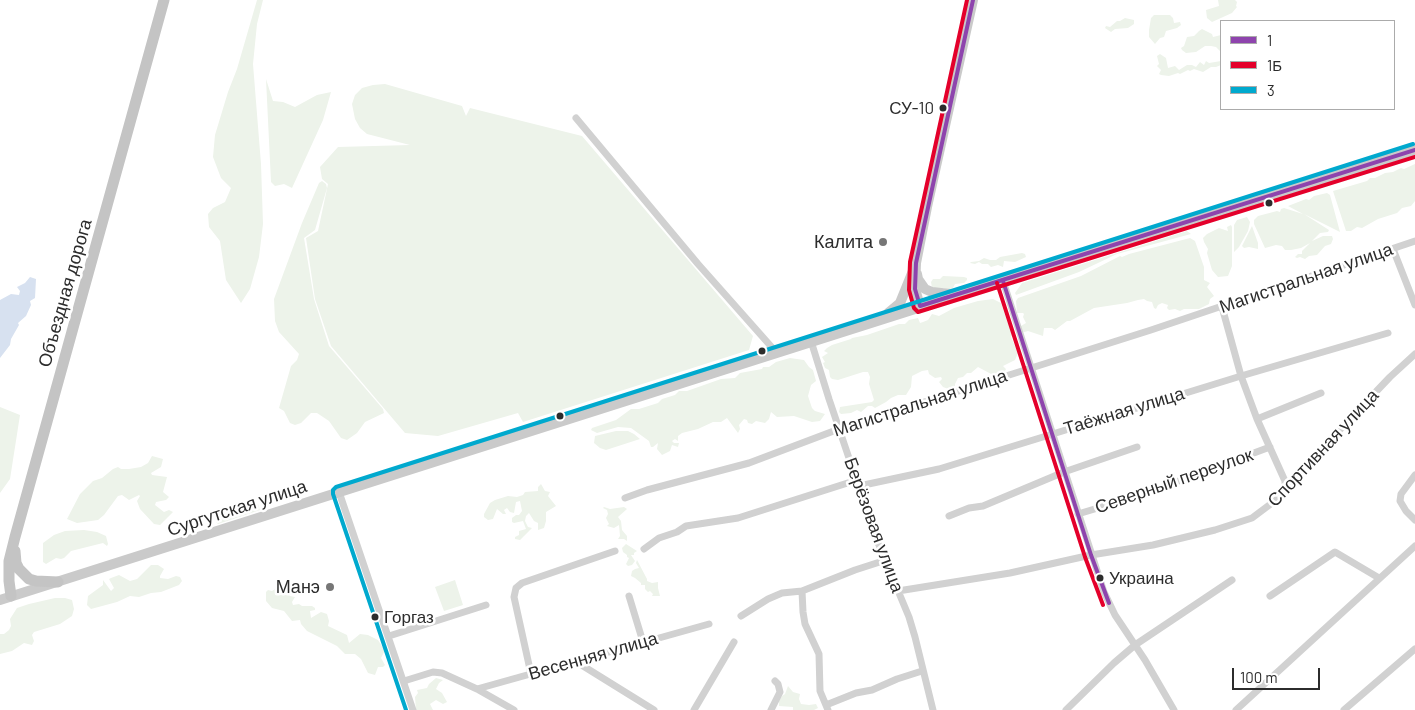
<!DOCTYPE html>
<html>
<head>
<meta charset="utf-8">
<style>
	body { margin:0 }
	#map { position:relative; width:1415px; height:710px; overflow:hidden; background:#fff; font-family:Barlow,sans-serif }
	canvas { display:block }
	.legend { position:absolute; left:1220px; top:20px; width:175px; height:90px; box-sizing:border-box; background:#fff; border:1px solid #ababab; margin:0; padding:6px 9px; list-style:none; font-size:15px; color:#2c2c2c }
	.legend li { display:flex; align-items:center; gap:10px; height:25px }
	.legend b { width:25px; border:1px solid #ababab }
	.scale { position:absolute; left:1232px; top:668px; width:88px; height:22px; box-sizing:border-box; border:2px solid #2c2c2c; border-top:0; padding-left:6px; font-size:15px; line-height:18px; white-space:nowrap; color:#2c2c2c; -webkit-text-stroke:4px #fff; paint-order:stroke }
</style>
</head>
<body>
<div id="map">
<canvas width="1415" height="710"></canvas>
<ul class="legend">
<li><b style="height:6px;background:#8e44ad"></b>1</li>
<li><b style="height:6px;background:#e4002b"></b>1Б</li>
<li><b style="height:6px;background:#00a9ce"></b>3</li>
</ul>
<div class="scale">100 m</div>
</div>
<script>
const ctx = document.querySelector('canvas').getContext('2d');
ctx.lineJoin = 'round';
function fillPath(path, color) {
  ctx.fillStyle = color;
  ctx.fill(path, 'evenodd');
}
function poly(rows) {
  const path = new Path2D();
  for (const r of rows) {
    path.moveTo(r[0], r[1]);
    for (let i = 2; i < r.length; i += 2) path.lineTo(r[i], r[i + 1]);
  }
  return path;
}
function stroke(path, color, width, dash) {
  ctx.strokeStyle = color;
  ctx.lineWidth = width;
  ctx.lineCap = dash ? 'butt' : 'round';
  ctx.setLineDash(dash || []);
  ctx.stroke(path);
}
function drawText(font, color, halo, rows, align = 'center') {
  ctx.font = font + ' Barlow,sans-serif';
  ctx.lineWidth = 5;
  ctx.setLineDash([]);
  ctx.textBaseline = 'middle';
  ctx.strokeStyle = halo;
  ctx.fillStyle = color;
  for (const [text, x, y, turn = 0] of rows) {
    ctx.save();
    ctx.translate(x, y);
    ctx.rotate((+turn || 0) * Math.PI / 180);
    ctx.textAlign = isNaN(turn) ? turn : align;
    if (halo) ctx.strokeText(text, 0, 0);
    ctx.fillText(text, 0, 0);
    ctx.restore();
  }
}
const green = poly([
	[257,0,263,0,257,24,253,64,261,164,263,224,259,257,250,289,241,303,226,280,220,241,209,227,208,214,213,208,225,202,231,188,221,178,213,157,215,135,228,92,237,69],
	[1218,0,1235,0,1237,2,1236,6,1237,7,1232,13,1212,22,1207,18,1206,10,1219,6],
	[1154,15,1170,15,1173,18,1174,23,1180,22,1181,25,1177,28,1166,31,1164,37,1160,38,1155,44,1149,37,1149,30,1151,18],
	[1125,18,1134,20,1134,24,1128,28,1115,29,1111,32,1105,28,1106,26,1110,27,1117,21,1120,21],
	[1202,29,1212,34,1213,37,1221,35,1221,52,1216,47,1211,46,1205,46,1196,52,1186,53,1182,50,1181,48,1184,46,1187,37,1194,36,1199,31],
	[1160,54,1166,58,1168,68,1175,66,1179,70,1187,65,1192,65,1196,67,1200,62,1204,65,1206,61,1209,63,1221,61,1221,65,1216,67,1211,67,1203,72,1194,69,1190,71,1188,70,1180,74,1178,73,1169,76,1161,75,1159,74,1161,70,1157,66,1159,64,1157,56],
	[266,79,273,101,283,102,295,107,317,95,331,92,323,120,292,188,284,184,275,186,271,182],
	[385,84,462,106,466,116,470,108,582,136,753,336,749,350,523,422,518,413,438,436,405,433,331,346,315,299,306,238,318,231,328,184,322,179,320,167,338,147,410,145,367,134,360,128,355,119,352,104,355,95,362,88,373,85],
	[1415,164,1415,201,1411,206,1402,208,1397,213,1378,219,1362,228,1357,227,1351,231,1346,231,1333,191,1367,181,1370,178,1375,178,1385,173,1393,172,1401,168,1404,169],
	[322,181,326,184,327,188,315,230,304,238,314,299,329,346,383,409,384,413,365,422,357,433,347,440,341,438,329,421,317,413,311,413,301,423,295,425,290,423,284,411,279,408,291,366,297,360,299,354,279,332,275,321,274,299,302,223,319,183],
	[1327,193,1330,195,1340,232,1304,214,1329,230,1328,232,1320,233,1312,241,1323,236,1332,236,1333,239,1331,244,1325,246,1317,255,1309,256,1305,259,1300,257,1297,258,1295,257,1298,254,1302,254,1302,251,1310,243,1301,248,1291,250,1285,250,1282,246,1276,245,1265,248,1254,224,1254,220,1258,216,1277,211,1280,212,1281,209,1284,208,1303,214,1288,206,1306,199,1309,200,1314,196],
	[1247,217,1250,222,1248,231,1239,247,1234,252,1234,225,1237,220],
	[1231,225,1232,227,1232,266,1228,276,1218,277,1212,270,1207,253,1208,249,1204,242,1203,238,1207,234,1219,228,1228,231,1227,227],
	[1252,226,1258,243,1258,249,1249,247,1244,248,1242,246],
	[1187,231,1191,234,1117,254,1079,272,1016,295,1015,293,1022,283],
	[1190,238,1195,241,1204,267,1204,280,1210,283,1207,287,1214,296,1210,299,1209,304,1199,309,1184,309,1180,311,1175,309,1169,310,1167,308,1168,305,1162,303,1158,305,1156,309,1154,308,1152,302,1147,301,1144,299,1138,300,1127,303,1094,308,1070,321,1067,321,1055,330,1052,328,1044,328,1043,336,1028,331,1021,333,1021,326,1026,323,1023,317,1024,314,1023,313,1017,313,1016,301,1018,298,1081,276,1120,256,1122,257,1129,254],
	[1022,253,1025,254,1026,257,1015,262,1004,261,1003,267,998,265,991,267,988,264,982,264,979,262,975,264,970,263,971,262,979,261,984,258,990,260,996,260,1000,257],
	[943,276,964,277,967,278,967,280,964,283,955,284,953,288,949,290,943,288,943,291,932,288,931,282,933,279,940,279],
	[993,299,1001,303,1012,335,1011,337,1018,353,1015,360,1003,366,1006,369,1005,371,1001,371,993,375,978,367,971,373,967,373,963,377,958,378,955,384,955,387,951,390,943,387,939,382,942,379,941,377,935,378,929,374,928,370,922,371,912,376,911,387,906,395,898,395,891,398,886,402,875,408,872,406,868,406,861,412,857,410,851,413,841,414,839,412,840,407,872,402,874,400,869,384,870,377,868,372,863,372,838,380,832,379,830,377,829,370,825,368,823,363,825,362,822,357,828,353,824,351,827,348,832,345,851,339,852,338,867,335,899,324,905,324,909,320,918,318,920,323,923,322,928,320,932,314,939,316,954,308,978,301],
	[790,358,804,360,809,367,813,370,816,381,811,385,808,396,812,408,815,411,825,414,820,421,812,422,794,416,777,417,771,412,769,419,765,423,756,421,752,424,748,423,747,420,744,419,739,425,740,429,738,433,727,418,721,422,713,422,698,429,682,433,678,436,678,441,675,439,672,441,674,443,679,443,678,447,672,445,670,451,662,455,657,449,658,443,653,447,651,447,649,441,631,428,618,427,597,433,591,430,592,428,616,420,631,409,639,409,658,403,662,399,675,395,679,391,687,391,721,379,735,378,740,373,762,369,763,367,769,367,776,362],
	[0,407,20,415,10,479,0,493],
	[616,431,628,431,634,434,640,439,606,450,600,448,594,443,595,436],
	[152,456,163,459,161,467,151,473,152,475,167,477,163,492,169,497,166,500,156,502,155,505,164,512,169,510,173,512,160,525,154,524,140,509,137,501,140,496,139,495,129,500,122,495,118,496,104,515,98,520,77,523,67,519,80,494,93,481,102,478,113,469,118,467,121,469,129,469,141,467,148,463],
	[541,484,545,491,550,492,548,496,556,506,546,512,546,521,544,528,538,530,538,523,534,521,529,513,526,516,525,521,528,527,532,528,520,540,515,539,515,537,519,535,519,531,526,529,523,521,514,523,512,522,512,518,516,515,519,515,522,511,520,501,516,502,514,513,510,512,507,508,504,510,506,514,503,514,497,509,493,519,488,520,484,517,484,514,490,503,495,500,508,496,517,497,523,495,525,492,538,491,538,487],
	[251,502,258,504,260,510,218,524,216,522,216,518,218,516,233,511,236,507],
	[604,507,610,509,624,507,627,509,618,517,621,521,622,530,627,536,627,541,624,539,618,539,620,536,619,525,614,528,607,526,609,524,606,518,608,514,607,510,603,508],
	[84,530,97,532,106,536,108,544,107,546,103,543,71,551,64,558,61,559,56,558,46,564,43,562,43,543,54,535,65,531],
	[626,544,637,551,634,553,634,555,631,555,635,561,632,565,628,566,626,564,629,558,627,557,627,555,623,552,622,548],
	[637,560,647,579,647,581,652,583,658,582,658,588,660,596,652,596,653,594,650,591,648,592,645,589,645,585,641,585,641,583,635,578,631,576,632,571,635,569,639,568,636,563],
	[151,565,158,565,164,569,160,576,160,578,168,579,176,576,180,577,182,581,179,585,161,592,151,593,139,597,130,596,117,602,91,609,87,605,88,596,103,585,103,580,111,591,114,588,109,579,111,578,119,575,130,581,137,579],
	[455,580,463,605,444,611,435,587],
	[277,588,287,592,290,596,295,597,292,602,293,605,299,604,302,606,312,606,315,608,315,610,310,611,311,618,321,612,327,614,329,621,328,626,347,635,349,643,360,634,368,635,378,640,384,649,384,652,381,658,385,665,383,667,378,667,375,675,368,673,361,659,355,654,345,654,337,646,307,631,301,624,300,620,292,621,284,611,272,608,266,601,266,592,268,590,272,591],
	[55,598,65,598,72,600,74,609,72,616,60,624,34,632,32,635,34,641,32,645,24,643,12,651,0,654,0,634,4,634,9,630,11,626,10,619,17,608,29,604],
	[436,678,443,680,439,683,436,689,442,693,447,702,443,704,436,700,430,704,433,710,416,710,415,697,418,693,417,690,427,688,429,684],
	[788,686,793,692,800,694,799,699,801,704,809,705,816,704,818,708,814,710,793,710,793,707,779,706,779,701,782,696,785,694]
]);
const water = poly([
	[30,277,36,279,35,298,30,301,31,305,26,316,18,323,19,325,11,339,10,345,0,358,0,300,11,294,19,295,20,291,17,287,25,283]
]);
const street = poly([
	[576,118,698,264,776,352],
	[1393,249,1415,305],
	[1003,281,1104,592,1115,615,1145,660,1174,710],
	[1222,307,1241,376,1257,419,1285,481,1285,491],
	[811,341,829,399,876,538,909,617,915,637,933,710],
	[1257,419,1321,393],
	[1415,475,1401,494,1400,501,1406,511,1415,520],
	[859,486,939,469,1241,376,1388,333],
	[339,492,413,710],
	[625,498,647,490,749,463,839,429,1151,330,1415,241],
	[1078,514,1141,495,1270,447],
	[949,516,969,508,983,506,1064,472,1137,447],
	[644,549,659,538,677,532,686,526,738,518,857,480],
	[802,591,803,612,805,624,819,654,820,691,828,710],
	[898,591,1010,573,1091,555,1153,545,1215,530,1252,518,1280,497,1311,465,1330,440,1390,377,1415,354],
	[629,596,643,642],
	[1270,596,1335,552,1379,578],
	[741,616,768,599,782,593,802,591,855,570,886,560],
	[389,636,486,605],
	[575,661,654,710],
	[531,674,514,597,516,588,522,583,615,551],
	[404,681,433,672,442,673,477,689,514,710],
	[477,689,709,624],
	[826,705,856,693,872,690,897,679,922,671],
	[694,710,734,642],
	[771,710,780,692,778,684,775,681],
	[1066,710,1114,663,1135,645,1232,580],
	[1236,710,1415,546],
	[1344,710,1415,649]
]);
const secondary = poly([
	[917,274,918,279,925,289,932,292,950,294],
	[920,306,915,289,916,263,927,207,973,0],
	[888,313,900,303,913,271],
	[0,600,1415,150]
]);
const primary = poly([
	[15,551,16,563,19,569,29,579,36,581,58,582],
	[11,596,9,581,9,561,15,537,164,0]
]);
const bus1 = poly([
	[973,0,916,263,915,289,920,306,1415,150],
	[1003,281,1091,555,1109,603]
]);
const bus2 = poly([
	[967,0,910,262,909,290,914,308,918,312,1415,157],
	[997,283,1085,557,1103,605]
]);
const bus3 = poly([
	[406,710,333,494,333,490,336,487,1413,144]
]);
const markers = [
	[943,108,4.5,"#2c2c2c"],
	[1269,203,4.5,"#2c2c2c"],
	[883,242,5,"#767676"],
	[762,351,4.5,"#2c2c2c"],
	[560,416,4.5,"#2c2c2c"],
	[1100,578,4.5,"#2c2c2c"],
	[330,587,5,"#767676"],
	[375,617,4.5,"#2c2c2c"]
];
const busNames = [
	["СУ-10",934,108,"right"],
	["Украина",1109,578],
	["Горгаз",384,617]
];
const poiNames = [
	["Калита",873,242],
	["Манэ",320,587]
];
const streetNames = [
	["Магистральная улица",1306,278,-19],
	["Объездная дорога",65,293,-74],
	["Магистральная улица",920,403,-18],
	["Таёжная улица",1124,411,-17],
	["Спортивная улица",1323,448,-47],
	["Северный переулок",1174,481,-19],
	["Сургутская улица",237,508,-18],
	["Берёзовая улица",874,525,70],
	["Весенняя улица",593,656,-16]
];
fillPath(green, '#edf3ea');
fillPath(water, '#d7e1f0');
stroke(street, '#d1d1d1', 7);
stroke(secondary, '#cacaca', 10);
stroke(primary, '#c4c4c4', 11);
stroke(bus1, '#8e44ad', 4);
stroke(bus2, '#e4002b', 4);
stroke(bus3, '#00a9ce', 4);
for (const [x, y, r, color] of markers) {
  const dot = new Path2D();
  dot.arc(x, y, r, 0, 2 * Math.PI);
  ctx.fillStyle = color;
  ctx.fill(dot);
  stroke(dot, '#fff', 2);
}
drawText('17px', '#2c2c2c', '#fff', busNames, 'left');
drawText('18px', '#2c2c2c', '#fff', poiNames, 'right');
drawText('18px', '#2c2c2c', '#fff', streetNames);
</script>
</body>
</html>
